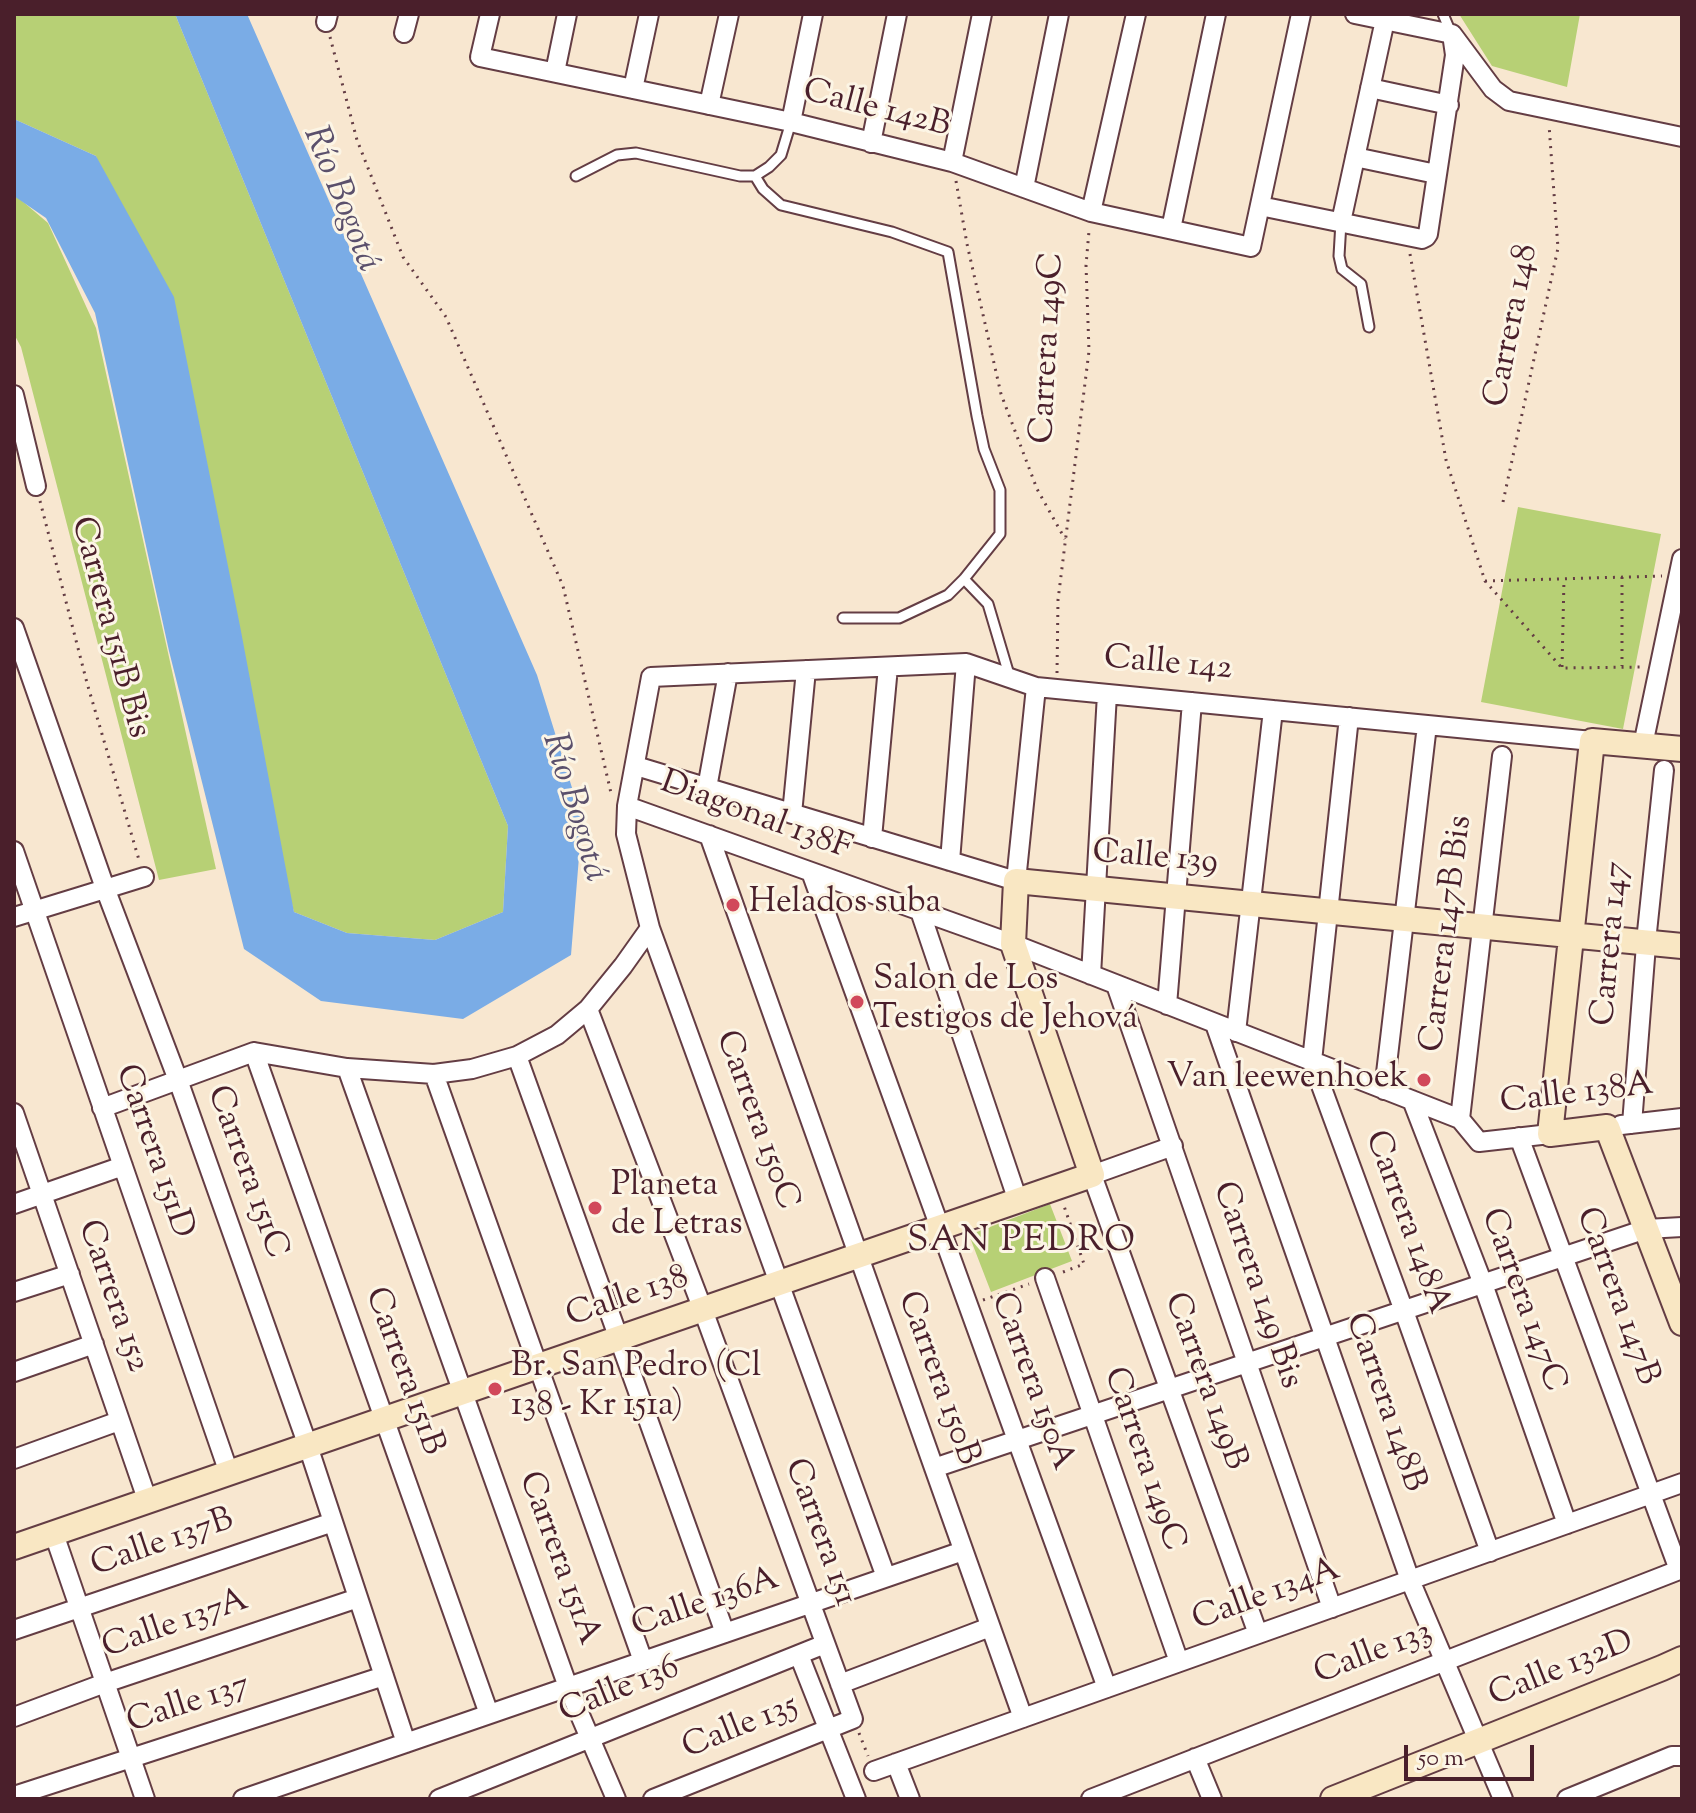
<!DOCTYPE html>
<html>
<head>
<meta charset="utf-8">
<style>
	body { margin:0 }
	#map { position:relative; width:1696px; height:1813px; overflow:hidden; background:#f8e7d0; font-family:"Sorts Mill Goudy",serif }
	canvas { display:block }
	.frame { position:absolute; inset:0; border:16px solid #4a1f2b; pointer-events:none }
	.scale { position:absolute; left:1404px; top:1745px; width:130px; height:36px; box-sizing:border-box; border:4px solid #4a1f2b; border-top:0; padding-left:10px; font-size:24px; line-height:28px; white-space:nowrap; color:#4a1f2b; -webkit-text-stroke:6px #fcf5e5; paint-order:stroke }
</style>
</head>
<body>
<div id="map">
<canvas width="1696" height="1813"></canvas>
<div class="frame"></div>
<div class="scale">50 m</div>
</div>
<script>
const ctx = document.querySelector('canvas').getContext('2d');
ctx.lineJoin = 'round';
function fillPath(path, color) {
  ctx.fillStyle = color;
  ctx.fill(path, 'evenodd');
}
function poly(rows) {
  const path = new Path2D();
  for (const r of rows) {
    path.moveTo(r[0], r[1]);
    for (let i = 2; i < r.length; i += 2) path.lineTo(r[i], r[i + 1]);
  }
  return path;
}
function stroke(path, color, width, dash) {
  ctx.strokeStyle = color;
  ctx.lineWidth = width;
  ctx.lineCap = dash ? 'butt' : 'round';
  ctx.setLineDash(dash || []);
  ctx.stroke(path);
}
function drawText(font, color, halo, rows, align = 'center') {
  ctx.font = font + ' "Sorts Mill Goudy",serif';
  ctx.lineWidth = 6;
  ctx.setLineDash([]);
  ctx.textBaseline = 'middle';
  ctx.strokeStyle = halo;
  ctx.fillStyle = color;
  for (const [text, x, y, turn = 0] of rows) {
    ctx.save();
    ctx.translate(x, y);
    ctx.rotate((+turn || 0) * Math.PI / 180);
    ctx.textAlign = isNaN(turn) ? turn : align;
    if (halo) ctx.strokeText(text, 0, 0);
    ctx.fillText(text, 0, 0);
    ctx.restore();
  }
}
const green = poly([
	[14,14,175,14,508,826,503,912,435,940,347,933,294,912,96,156,14,119],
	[1459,14,1580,14,1567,87,1492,66],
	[14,194,48,223,96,328,216,869,159,880,21,347,14,334],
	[1518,507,1661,534,1623,729,1481,702],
	[1050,1204,1072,1261,991,1292,969,1235]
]);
const water = poly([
	[175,14,247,14,537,675,582,820,571,955,463,1019,321,1001,244,949,169,651,95,313,46,218,14,196,14,119,96,156,174,297,240,626,294,912,347,933,435,940,503,912,508,826]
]);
const path = poly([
	[330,37,357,140,403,257,446,317,563,586,611,793],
	[956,181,967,244,1001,394,1037,489,1065,539],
	[1410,254,1446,460,1485,581,1562,668,1642,667],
	[40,501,87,683,139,860],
	[1503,502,1558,248,1549,125],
	[1622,577,1622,666],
	[1485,581,1662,576],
	[1562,667,1564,579],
	[1057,673,1058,600,1089,351,1086,265,1089,231],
	[1063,1272,1084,1264,1064,1206],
	[983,1300,1029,1284],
	[859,1733,868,1756]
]);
const lane = poly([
	[1443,14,1451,33],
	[576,176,617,155,636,153,740,176,755,176,769,167,781,155,791,122],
	[755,176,763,189,781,205,892,232,948,252,977,416,984,449,1000,490,1000,534,964,579,948,595,899,618,843,618],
	[1341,222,1339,256,1342,269,1361,284,1369,327],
	[964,579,988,604,1010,678]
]);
const street = poly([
	[490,14,480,57,791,122,952,162,1091,212,1251,247,1301,14],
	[1355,14,1452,34,1493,89,1509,101,1682,137],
	[326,22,328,14],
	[404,33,409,14],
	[555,72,567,14],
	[1370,88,1449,105],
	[633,89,649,14],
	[709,105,729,14],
	[791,122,813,14],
	[871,143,897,14],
	[1355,157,1436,174],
	[952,162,982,14],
	[1024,188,1059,14],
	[1260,206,1422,239,1426,237,1428,234,1455,55,1452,34],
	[1091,212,1136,14],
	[1341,222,1385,20],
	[1171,229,1216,14],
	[14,395,36,486],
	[14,628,105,888,178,1080,308,1446,406,1743],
	[1349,717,1312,1061,1404,1311,1490,1552],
	[1643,745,1682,559],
	[636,766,1016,881,1036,687],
	[707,788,728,673],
	[627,806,1013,944,1460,1119,1479,1142,1550,1134],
	[792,814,806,670],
	[709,835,1023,1718],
	[872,838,888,667],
	[14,851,229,1473],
	[950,861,966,663],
	[811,872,1107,1688],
	[920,911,1018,1201],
	[14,917,144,877],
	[1091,975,1107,694],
	[1116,985,1332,1608],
	[1167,1005,1192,702],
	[588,1009,703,1310,853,1719,653,1799],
	[1215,1024,1410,1580,1503,1799],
	[1236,1032,1273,710],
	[254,1052,489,1714],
	[517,1056,725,1633],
	[347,1068,568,1687,616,1799],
	[434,1074,643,1661],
	[1384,1090,1427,725],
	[1412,1100,1483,1284,1567,1524],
	[102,1108,254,1052,347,1068,434,1074,472,1069,517,1056,557,1035,588,1009,623,966,650,928],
	[14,1113,148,1502],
	[1460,1119,1502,756],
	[1632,1124,1647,932,1664,770],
	[1621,1125,1682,1118],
	[1173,1146,1092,1175,1258,1634],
	[14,1204,123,1166],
	[1045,1278,1179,1662],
	[14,1292,70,1274],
	[14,1372,94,1344],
	[14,1459,119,1421],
	[934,1468,1646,1229,1682,1227],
	[54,1534,145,1799],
	[886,1577,650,928,626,834,627,806,651,677,966,663,1036,687,1592,741],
	[14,1630,333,1522],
	[799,1655,856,1799],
	[840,1684,990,1627],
	[14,1717,105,1683,358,1598],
	[1195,1758,1212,1799],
	[896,1763,910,1799],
	[874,1771,1682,1483],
	[14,1796,384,1676],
	[243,1799,963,1551],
	[439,1799,825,1644],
	[1091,1799,1679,1570,1519,1137],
	[1567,1799,1672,1756,1682,1756]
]);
const secondary = poly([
	[1682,749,1592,741,1550,1134,1607,1127,1682,1323],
	[14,1547,1092,1175,1013,944,1016,881,1682,946],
	[1333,1799,1662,1668,1682,1659]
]);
const markers = [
	[733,905,8,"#d1495b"],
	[857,1002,8,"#d1495b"],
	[1424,1080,8,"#d1495b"],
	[595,1208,8,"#d1495b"],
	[495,1389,8,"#d1495b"]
];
const streetNames = [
	["Calle 142B",876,111,14],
	["Carrera 148",1514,326,-79],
	["Carrera 149C",1050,348,-87],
	["Carrera 151B Bis",108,628,75],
	["Calle 142",1168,666,5],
	["Diagonal 138F",755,818,20],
	["Calle 139",1155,860,5],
	["Carrera 147B Bis",1449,934,-83],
	["Carrera 147",1613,944,-85],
	["Calle 138A",1577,1096,-7],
	["Carrera 150C",755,1121,70],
	["Carrera 151D",152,1152,71],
	["Carrera 151C",245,1173,70],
	["Carrera 148A",1405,1223,70],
	["Carrera 149 Bis",1255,1286,71],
	["Carrera 152",111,1297,71],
	["Carrera 147B",1615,1297,70],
	["Calle 138",628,1299,-19],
	["Carrera 147C",1521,1301,70],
	["Carrera 151B",402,1372,70],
	["Carrera 150B",936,1379,70],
	["Carrera 150A",1030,1382,70],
	["Carrera 149B",1203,1382,70],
	["Carrera 148B",1383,1403,71],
	["Carrera 149C",1142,1460,71],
	["Carrera 151",818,1533,70],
	["Calle 137B",163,1545,-19],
	["Carrera 151A",557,1559,70],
	["Calle 134A",1267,1597,-20],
	["Calle 136A",706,1605,-19],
	["Calle 137A",176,1626,-19],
	["Calle 133",1374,1655,-21],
	["Calle 132D",1562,1671,-22],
	["Calle 136",620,1692,-22],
	["Calle 137",189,1706,-18],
	["Calle 135",741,1729,-22]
];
const poiNames = [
	["Helados suba",749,905],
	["Salon de Los",873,982],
	["Testigos de Jehová",873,1021],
	["Van leewenhoek",1408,1080,"right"],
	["Planeta",611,1188],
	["de Letras",611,1227],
	["Br. San Pedro (Cl",511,1369],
	["138 - Kr 151a)",511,1408]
];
const waterNames = [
	["Río Bogotá",339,200,68],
	["Río Bogotá",572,808,73]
];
const neighbourhoodNames = [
	["SAN PEDRO",1022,1244]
];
fillPath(green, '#b7d075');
fillPath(water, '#7aace6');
stroke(lane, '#643d44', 13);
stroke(street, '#643d44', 22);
stroke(secondary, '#643d44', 28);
stroke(path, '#643d44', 3, [2, 6]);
stroke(lane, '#fff', 9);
stroke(street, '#fff', 18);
stroke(secondary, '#f9e7c3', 24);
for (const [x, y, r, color] of markers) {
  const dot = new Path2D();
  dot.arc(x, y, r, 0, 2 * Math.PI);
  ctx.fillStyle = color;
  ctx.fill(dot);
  stroke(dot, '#fcf5e5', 3);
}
drawText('34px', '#4a1f2b', '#fcf5e5', streetNames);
drawText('34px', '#4a1f2b', '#fcf5e5', poiNames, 'left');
drawText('italic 36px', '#5b506c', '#fcf5e5', waterNames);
ctx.letterSpacing = '2px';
drawText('36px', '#4a1f2b', '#fcf5e5', neighbourhoodNames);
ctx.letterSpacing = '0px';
</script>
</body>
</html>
